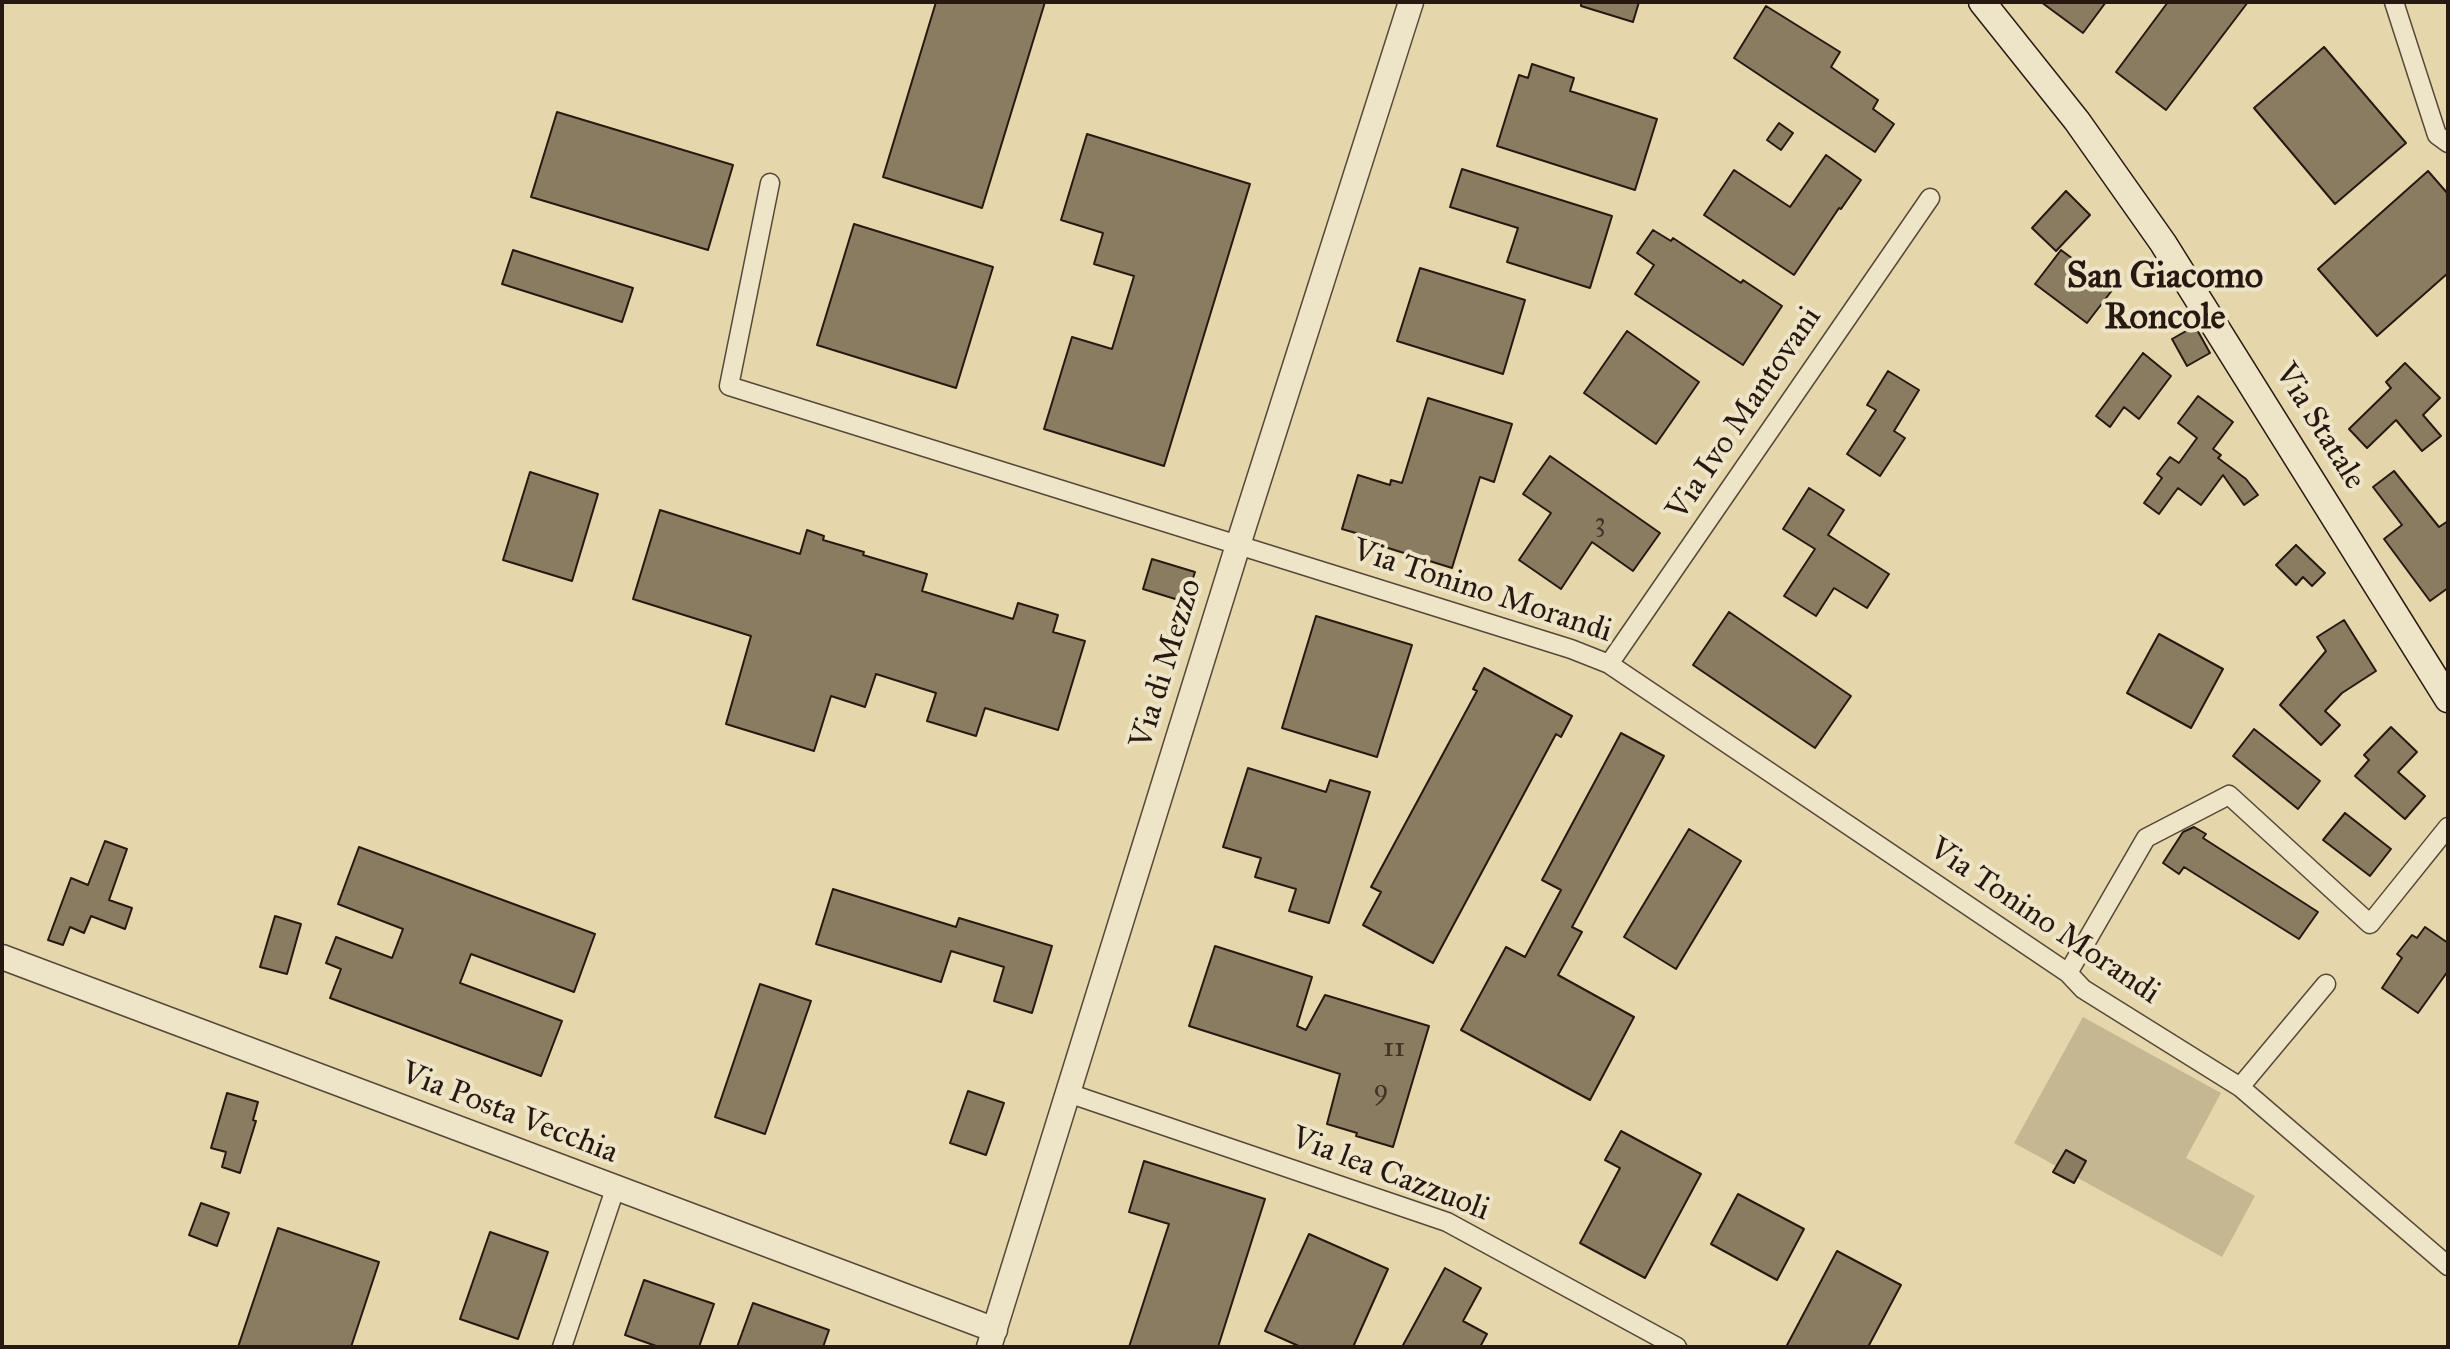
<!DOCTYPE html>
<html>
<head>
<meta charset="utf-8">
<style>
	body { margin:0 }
	#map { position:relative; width:2450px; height:1349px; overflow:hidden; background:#e5d7ab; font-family:"IM FELL Great Primer",serif }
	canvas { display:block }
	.frame { position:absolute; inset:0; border:4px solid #271911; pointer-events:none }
</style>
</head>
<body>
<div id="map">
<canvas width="2450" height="1349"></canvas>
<div class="frame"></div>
</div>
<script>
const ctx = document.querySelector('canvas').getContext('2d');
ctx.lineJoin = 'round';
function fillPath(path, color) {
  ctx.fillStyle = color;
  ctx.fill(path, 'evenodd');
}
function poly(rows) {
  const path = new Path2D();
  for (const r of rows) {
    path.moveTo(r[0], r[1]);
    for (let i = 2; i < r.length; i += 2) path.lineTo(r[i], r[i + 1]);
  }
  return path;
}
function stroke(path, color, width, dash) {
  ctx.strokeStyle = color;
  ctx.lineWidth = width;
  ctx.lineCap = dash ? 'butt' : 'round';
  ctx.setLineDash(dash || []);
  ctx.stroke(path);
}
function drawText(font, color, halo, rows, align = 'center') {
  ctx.font = font + ' "IM FELL Great Primer",serif';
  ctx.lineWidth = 8;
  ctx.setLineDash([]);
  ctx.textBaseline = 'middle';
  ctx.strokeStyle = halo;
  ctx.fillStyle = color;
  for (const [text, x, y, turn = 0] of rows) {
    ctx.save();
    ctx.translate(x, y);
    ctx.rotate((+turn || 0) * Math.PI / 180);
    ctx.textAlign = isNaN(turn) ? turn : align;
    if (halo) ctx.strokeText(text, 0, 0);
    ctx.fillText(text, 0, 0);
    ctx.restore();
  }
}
const green = poly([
	[2083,1017,2221,1093,2186,1158,2255,1196,2222,1257,2014,1143]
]);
const building = poly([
	[936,2,1045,2,982,208,883,177,936,2],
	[1581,2,1639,2,1633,22,1581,6,1581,2],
	[2041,2,2106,2,2083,33,2041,2],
	[2168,2,2248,2,2166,110,2116,72,2168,2],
	[1766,6,1840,52,1831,67,1878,100,1873,109,1894,124,1875,152,1734,58,1766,6],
	[2324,47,2406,143,2335,204,2254,108,2324,47],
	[1532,64,1574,78,1570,91,1657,119,1635,190,1497,146,1519,75,1528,78,1532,64],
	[557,112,733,165,708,250,531,197,557,112],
	[1779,123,1793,133,1781,150,1767,140,1779,123],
	[1087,134,1250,184,1164,466,1044,429,1072,337,1112,349,1134,276,1094,264,1103,233,1061,220,1087,134],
	[1826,155,1861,180,1841,209,1839,208,1794,275,1704,215,1734,170,1790,207,1826,155],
	[1462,169,1612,216,1590,288,1507,262,1518,228,1450,207,1462,169],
	[2428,171,2448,194,2448,273,2377,336,2318,269,2428,171],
	[2066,191,2090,215,2056,251,2032,228,2066,191],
	[854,224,993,267,956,388,817,345,854,224],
	[1653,230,1671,241,1673,238,1741,283,1743,280,1782,306,1743,365,1635,294,1654,265,1637,253,1653,230],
	[513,250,633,288,622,322,502,284,513,250],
	[2061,250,2113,289,2087,323,2035,284,2061,250],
	[1420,268,1525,300,1503,374,1397,341,1420,268],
	[2195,326,2210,353,2187,366,2172,339,2195,326],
	[1627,331,1699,382,1656,444,1584,393,1627,331],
	[2143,353,2171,376,2139,419,2124,407,2110,427,2096,416,2143,353],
	[2405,363,2440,398,2423,415,2441,436,2422,451,2396,420,2367,448,2349,429,2391,388,2386,382,2405,363],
	[1888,371,1919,390,1894,431,1905,438,1880,476,1847,454,1876,410,1867,405,1888,371],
	[2198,396,2233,422,2213,449,2221,455,2218,458,2246,479,2258,495,2244,505,2223,475,2201,505,2178,488,2159,514,2144,503,2162,478,2157,474,2170,457,2179,463,2197,438,2178,423,2198,396],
	[1428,398,1512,424,1494,482,1480,477,1452,568,1372,543,1373,538,1342,529,1358,475,1390,485,1391,480,1402,483,1428,398],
	[1550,456,1660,533,1633,571,1592,542,1561,589,1519,560,1551,513,1523,494,1550,456],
	[2394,471,2439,527,2448,521,2448,588,2430,601,2384,539,2402,525,2373,487,2394,471],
	[530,472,598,494,572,581,503,560,530,472],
	[1809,488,1844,510,1828,535,1889,574,1867,608,1834,588,1816,616,1784,596,1815,549,1783,529,1809,488],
	[660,510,800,554,807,530,824,536,823,540,864,552,863,555,927,574,922,591,1013,619,1018,603,1058,615,1053,632,1085,641,1058,730,985,708,976,736,927,721,936,693,876,674,865,707,831,696,814,751,726,724,751,636,633,599,660,510],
	[2296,545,2325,573,2312,586,2303,577,2296,585,2276,565,2296,545],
	[1152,559,1195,572,1185,602,1143,589,1152,559],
	[1729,612,1851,696,1815,748,1693,665,1729,612],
	[1316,616,1412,645,1377,757,1282,728,1316,616],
	[2344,620,2376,671,2342,693,2325,711,2340,725,2321,745,2280,705,2326,651,2317,637,2344,620],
	[2159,634,2223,669,2191,728,2127,693,2159,634],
	[1484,668,1572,716,1561,737,1556,734,1433,963,1363,925,1381,892,1371,887,1477,691,1473,689,1484,668],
	[2391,727,2417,752,2398,772,2425,796,2405,819,2355,776,2369,760,2364,755,2391,727],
	[2254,729,2320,781,2298,809,2233,756,2254,729],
	[1621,733,1664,756,1572,927,1582,932,1558,975,1634,1017,1590,1100,1461,1030,1506,947,1525,957,1561,890,1542,880,1621,733],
	[1248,768,1326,792,1330,780,1370,792,1329,923,1289,911,1296,889,1255,877,1261,858,1223,847,1248,768],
	[2345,813,2391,849,2370,876,2323,840,2345,813],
	[2194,827,2206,834,2203,838,2318,912,2299,939,2184,867,2179,874,2163,863,2183,832,2194,827],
	[1689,829,1741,861,1676,969,1624,937,1689,829],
	[105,841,127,849,109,900,132,908,125,929,91,916,84,933,70,927,63,945,48,940,71,878,88,885,105,841],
	[359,847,595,934,574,992,471,954,460,983,562,1021,541,1076,330,998,341,969,326,963,336,937,392,958,403,929,338,904,359,847],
	[833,889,956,927,959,918,1052,946,1032,1013,994,1001,1004,967,951,951,941,982,816,944,833,889],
	[275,916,301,924,287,974,260,967,275,916],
	[2425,927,2448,943,2448,971,2418,1013,2382,988,2402,958,2397,954,2412,935,2417,938,2425,927],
	[1215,946,1312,977,1297,1026,1306,1030,1325,995,1429,1026,1393,1147,1356,1136,1357,1133,1327,1124,1340,1074,1189,1026,1215,946],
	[760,984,811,1001,765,1134,715,1117,760,984],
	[968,1091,1004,1103,986,1155,950,1143,968,1091],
	[227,1093,258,1102,253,1120,256,1121,240,1173,222,1167,226,1152,211,1148,227,1093],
	[1621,1131,1701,1174,1645,1278,1580,1243,1620,1168,1605,1160,1621,1131],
	[2066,1150,2086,1161,2074,1183,2053,1172,2066,1150],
	[1144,1161,1265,1199,1218,1347,1129,1347,1169,1224,1129,1212,1144,1161],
	[1738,1194,1804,1229,1777,1280,1711,1244,1738,1194],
	[201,1203,229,1213,217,1246,189,1235,201,1203],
	[278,1228,379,1262,351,1347,238,1347,278,1228],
	[490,1232,548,1252,518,1339,460,1319,490,1232],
	[1309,1234,1388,1269,1353,1347,1301,1347,1265,1331,1309,1234],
	[1837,1251,1901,1285,1868,1347,1786,1347,1837,1251],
	[1445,1268,1481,1288,1463,1321,1487,1334,1480,1347,1402,1347,1445,1268],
	[644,1280,714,1304,699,1347,659,1347,625,1335,644,1280],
	[753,1303,829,1330,823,1347,737,1347,753,1303]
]);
const minor = poly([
	[2394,2,2437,135,2448,143],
	[770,183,729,386,1571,649,1609,664,2068,973,2083,989,2240,1087,2448,1266],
	[1609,664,1930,198],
	[2068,973,2146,838,2229,795,2370,924,2448,827],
	[2240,1087,2326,984],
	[1068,1093,1447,1222,1677,1347],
	[562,1347,615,1189]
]);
const tertiary = poly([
	[2,957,995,1330],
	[989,1347,1238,545,1411,2]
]);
const secondary = poly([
	[1982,2,2077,121,2163,243,2448,699]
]);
const numberNames = [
	["3",1600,524],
	["11",1394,1049],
	["9",1381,1091]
];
const streetNames = [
	["Via Ivo Mantovani",1745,414,-56],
	["Via Statale",2319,427,58],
	["Via Tonino Morandi",1482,592,18],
	["Via di Mezzo",1167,664,-73],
	["Via Tonino Morandi",2044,922,34],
	["Via Posta Vecchia",509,1114,21],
	["Via lea Cazzuoli",1390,1175,21]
];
const quarterNames = [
	["San Giacomo",2165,278],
	["Roncole",2165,319]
];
fillPath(green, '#c5b791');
fillPath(building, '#8a7c61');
stroke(building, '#271911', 2);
stroke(minor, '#564838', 21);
stroke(tertiary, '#564838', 27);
stroke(secondary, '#271911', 29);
stroke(minor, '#eee5c8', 18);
stroke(tertiary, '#eee5c8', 24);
stroke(secondary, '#eee5c8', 26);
drawText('28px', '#403225', null, numberNames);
drawText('32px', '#271911', '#eee5c8', streetNames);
drawText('bold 36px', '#271911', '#eee5c8', quarterNames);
</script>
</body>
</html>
